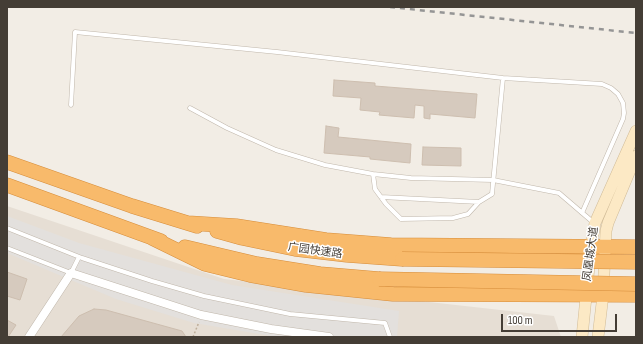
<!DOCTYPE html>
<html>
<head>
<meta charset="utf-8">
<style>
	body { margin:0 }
	#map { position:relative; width:643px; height:344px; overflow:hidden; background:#f2ede5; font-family:"Sofia Sans Condensed",sans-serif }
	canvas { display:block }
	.frame { position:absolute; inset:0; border:8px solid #443d35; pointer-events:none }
	.scale { position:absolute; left:501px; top:314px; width:116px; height:18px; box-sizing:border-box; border:2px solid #443d35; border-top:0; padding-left:5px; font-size:12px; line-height:14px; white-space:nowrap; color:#443d35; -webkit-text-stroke:3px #fff; paint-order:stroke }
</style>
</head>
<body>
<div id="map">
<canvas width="643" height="344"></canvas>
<div class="frame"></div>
<div class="scale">100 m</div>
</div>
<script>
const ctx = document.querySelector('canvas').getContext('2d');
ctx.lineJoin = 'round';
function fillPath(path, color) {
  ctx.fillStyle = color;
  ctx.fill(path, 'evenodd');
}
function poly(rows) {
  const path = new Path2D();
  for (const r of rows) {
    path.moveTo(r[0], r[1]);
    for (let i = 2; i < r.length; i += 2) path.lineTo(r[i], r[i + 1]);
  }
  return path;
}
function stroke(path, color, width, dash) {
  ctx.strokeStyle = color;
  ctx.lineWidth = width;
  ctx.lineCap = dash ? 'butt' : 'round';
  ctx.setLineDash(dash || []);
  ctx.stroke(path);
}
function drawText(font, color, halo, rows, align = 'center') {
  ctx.font = font + ' "Sofia Sans Condensed","Noto Sans SC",sans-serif';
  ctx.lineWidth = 3;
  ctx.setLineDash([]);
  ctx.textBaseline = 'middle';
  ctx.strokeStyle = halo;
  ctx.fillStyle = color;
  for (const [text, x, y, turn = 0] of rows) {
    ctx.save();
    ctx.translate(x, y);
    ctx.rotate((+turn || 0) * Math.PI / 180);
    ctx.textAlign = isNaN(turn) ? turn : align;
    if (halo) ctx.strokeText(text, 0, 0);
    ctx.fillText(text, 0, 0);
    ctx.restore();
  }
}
const residential = poly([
	[7,206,224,279,554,316,561,337,7,337]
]);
const parking = poly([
	[7,216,79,243,232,285,399,311,397,337,277,337,194,323,116,299,7,253]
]);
const building = poly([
	[334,80,375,83,375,86,477,94,475,118,430,114,430,119,424,118,424,106,415,105,414,118,379,115,380,112,360,110,361,98,333,96,334,80],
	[326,126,339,128,338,137,411,144,410,163,370,159,370,157,324,153,326,126],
	[423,147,461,148,461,166,422,165,423,147],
	[7,272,27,279,20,300,7,296,7,272],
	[94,309,106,310,182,331,186,337,61,337,79,316,94,309],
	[7,320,16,325,8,337,7,337,7,320]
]);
const path = poly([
	[193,337,199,322]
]);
const lane = poly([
	[71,105,75,32,277,52,503,78,602,84,611,88,618,94,623,103,624,113,623,119,582,213],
	[190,108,227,128,276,150,325,165,373,174,411,178,493,180,559,193,594,223],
	[373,174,375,189,386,204,401,219,453,218,468,214,479,202,492,194,503,78],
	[381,197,479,202],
	[7,228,82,258,152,281,204,296,290,314,385,323,390,337],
	[7,248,71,273,79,257]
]);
const street = poly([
	[29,337,71,273,201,315,271,329,329,337]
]);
const secondary = poly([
	[582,337,591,247,595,223,636,131],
	[598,337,603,295,606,231,608,223,636,156]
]);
const highway = poly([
	[7,162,132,206,197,226],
	[7,185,161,241],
	[188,223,236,226,326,240,391,245,636,247],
	[217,231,242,238,295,249,347,255,402,259],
	[152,238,205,264,250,275,306,285,393,294,636,295],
	[185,247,257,264,320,274,379,279]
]);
const rail = poly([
	[390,7,636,33]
]);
const highwayBridge = poly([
	[402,259,636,262],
	[379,279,636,284]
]);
const streetNames = [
	["广园快速路",315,251,8],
	["凤凰城大道",591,254,-82]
];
fillPath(residential, '#e6ded4');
fillPath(parking, '#e3e0dd');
fillPath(building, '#d6cabe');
stroke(building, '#cdbeaf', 1);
stroke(lane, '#c0b7ab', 5);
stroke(street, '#c0b7ab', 9);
stroke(secondary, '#d0bb97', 12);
stroke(highway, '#d68d3b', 15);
stroke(path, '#beae9a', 1.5, [2, 2]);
stroke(lane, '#fff', 4);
stroke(street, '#fff', 8);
stroke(secondary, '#fce9c5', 11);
stroke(highway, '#f8ba6b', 14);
stroke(rail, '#959595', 2.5, [5, 5]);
stroke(highwayBridge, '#d68d3b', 15, []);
stroke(highwayBridge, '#f8ba6b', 14);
drawText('11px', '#443d35', '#fff', streetNames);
</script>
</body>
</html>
